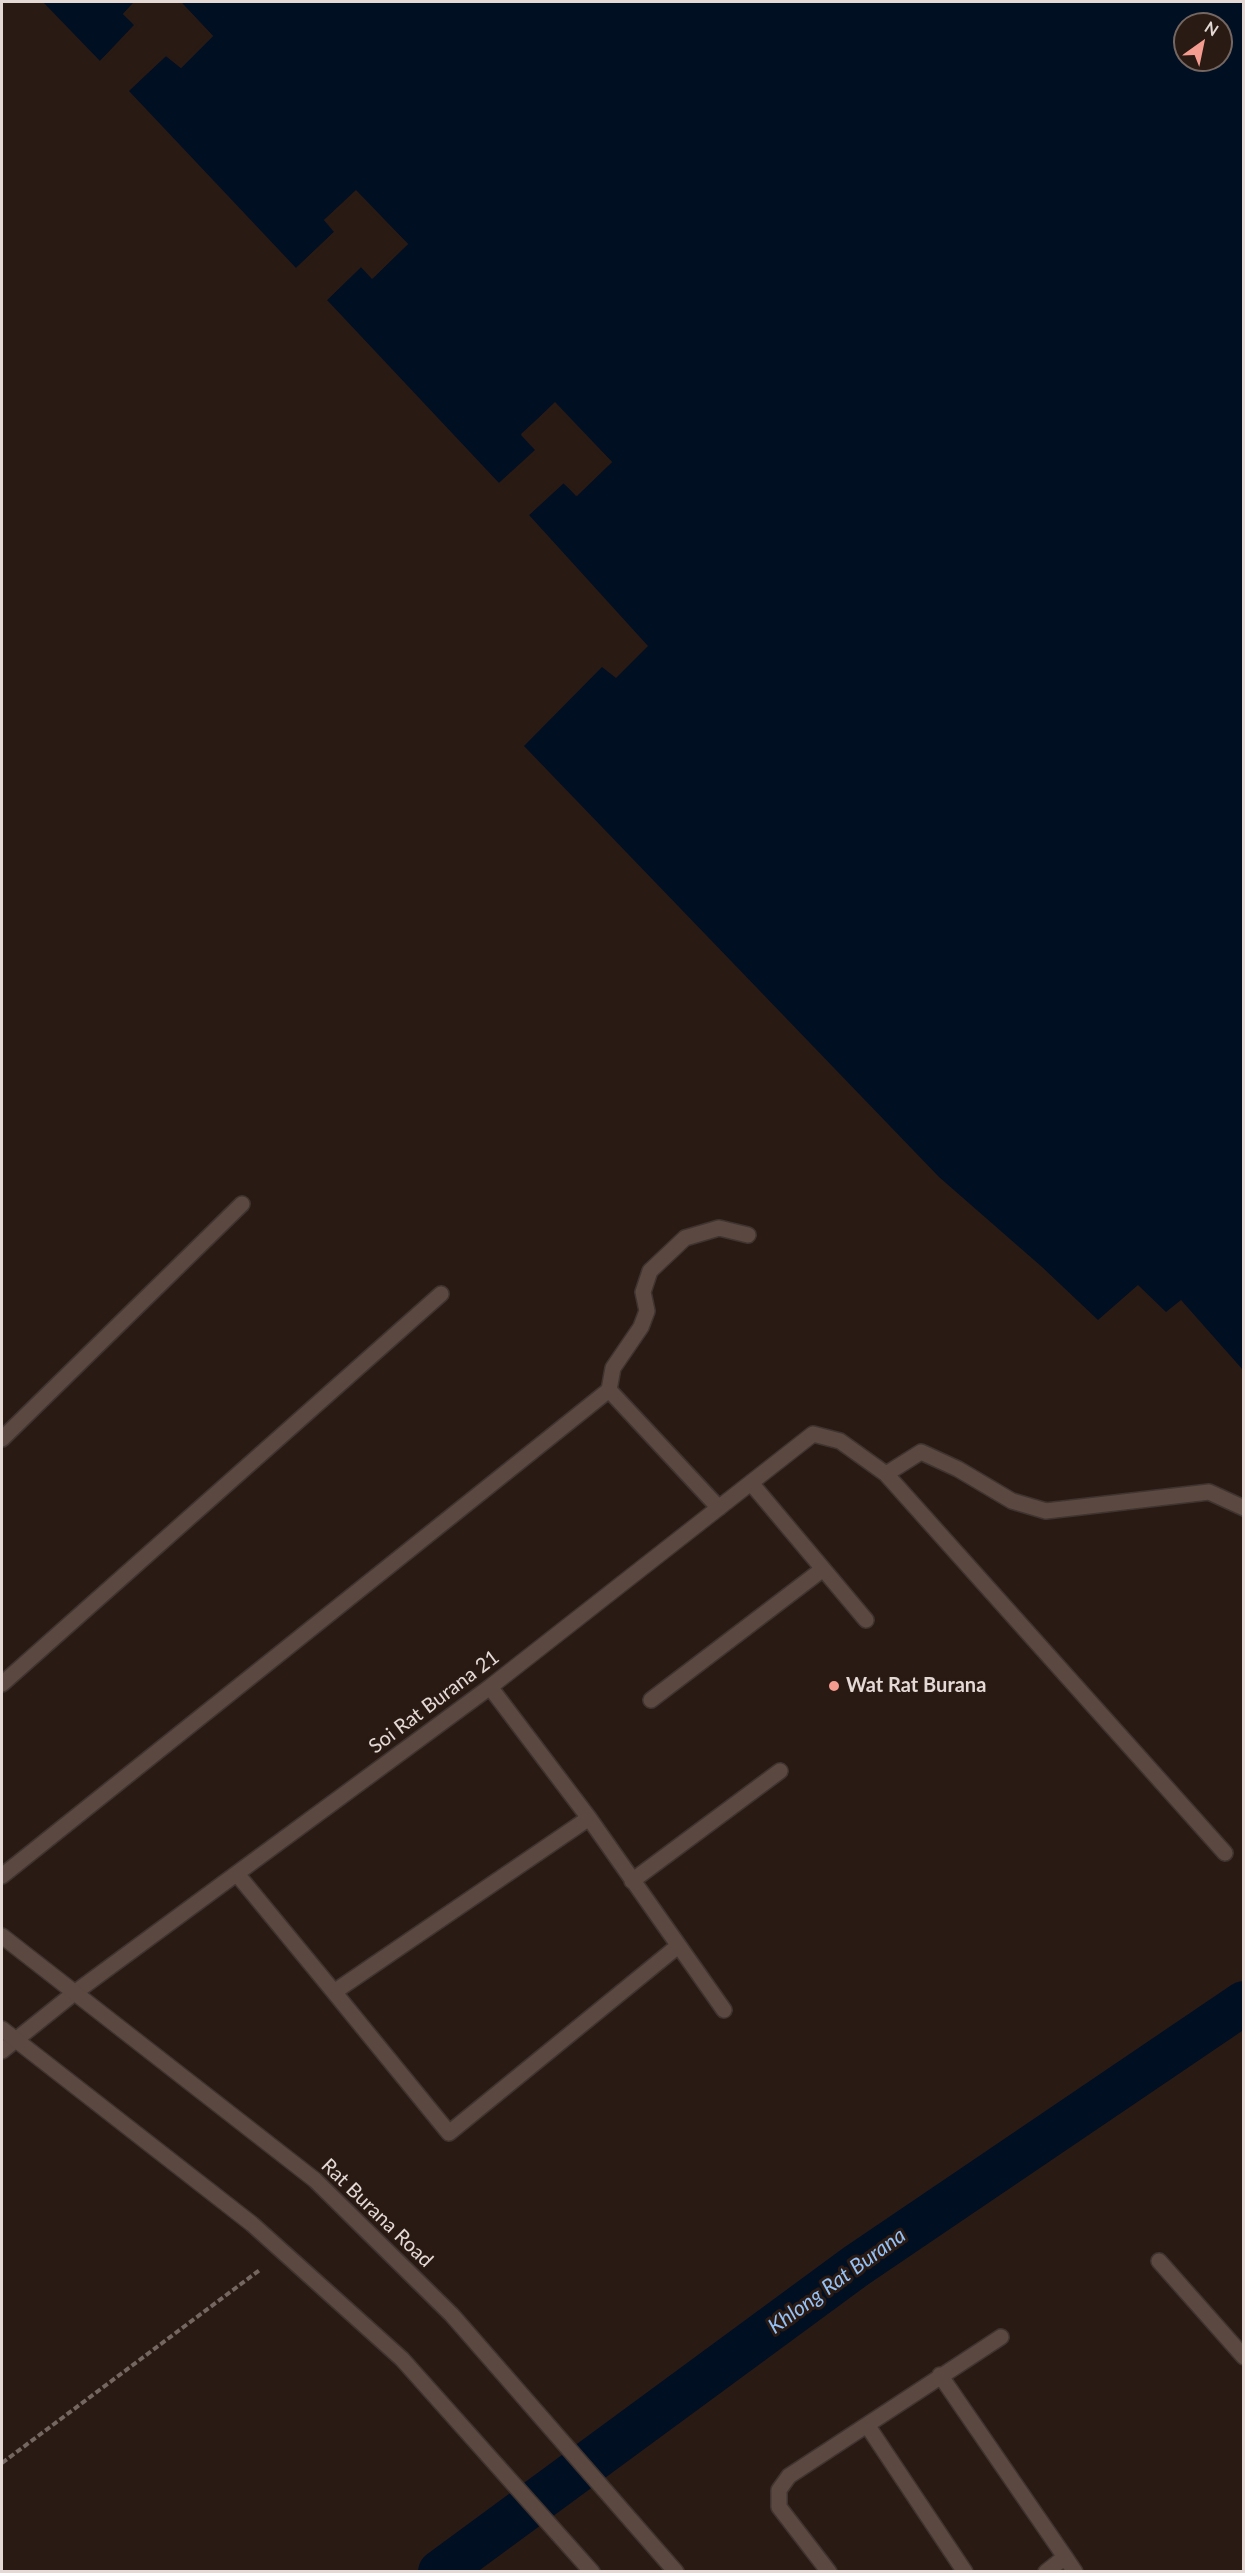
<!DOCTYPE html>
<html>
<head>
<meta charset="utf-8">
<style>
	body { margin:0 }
	#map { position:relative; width:1245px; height:2573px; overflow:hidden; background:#2a1a14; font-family:Lato,sans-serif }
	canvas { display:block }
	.frame { position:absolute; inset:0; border:3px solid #e4d9d5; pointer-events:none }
	.north { position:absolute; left:1173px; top:12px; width:60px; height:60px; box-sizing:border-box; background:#2a1a14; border:2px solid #746661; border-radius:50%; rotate:33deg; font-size:16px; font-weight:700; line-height:24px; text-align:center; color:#e4d9d5 }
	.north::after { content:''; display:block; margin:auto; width:21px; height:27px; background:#f59c90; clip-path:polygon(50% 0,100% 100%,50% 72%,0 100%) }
</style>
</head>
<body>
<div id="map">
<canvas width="1245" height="2573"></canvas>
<div class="frame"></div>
<div class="north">N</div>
</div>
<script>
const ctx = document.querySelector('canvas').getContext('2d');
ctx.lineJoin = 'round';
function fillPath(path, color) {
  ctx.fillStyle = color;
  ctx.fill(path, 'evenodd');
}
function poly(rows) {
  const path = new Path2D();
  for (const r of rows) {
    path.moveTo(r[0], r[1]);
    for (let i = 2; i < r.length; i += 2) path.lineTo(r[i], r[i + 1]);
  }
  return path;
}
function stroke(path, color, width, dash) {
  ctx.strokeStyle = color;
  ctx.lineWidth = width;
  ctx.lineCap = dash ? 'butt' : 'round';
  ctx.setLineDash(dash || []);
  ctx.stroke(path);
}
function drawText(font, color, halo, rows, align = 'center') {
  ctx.font = font + ' Lato,sans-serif';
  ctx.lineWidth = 6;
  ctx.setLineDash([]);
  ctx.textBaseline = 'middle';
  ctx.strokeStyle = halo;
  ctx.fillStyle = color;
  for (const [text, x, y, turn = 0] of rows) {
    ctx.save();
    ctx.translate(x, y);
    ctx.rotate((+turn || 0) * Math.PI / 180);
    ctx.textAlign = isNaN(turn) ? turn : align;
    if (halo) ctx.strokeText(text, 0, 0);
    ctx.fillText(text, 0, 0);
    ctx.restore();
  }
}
const water = poly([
	[43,2,134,2,123,14,135,25,100,61],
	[181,2,1243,2,1243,1370,1181,1300,1166,1312,1138,1285,1098,1320,1042,1267,939,1177,524,746,602,667,616,678,648,646,529,515,564,483,576,496,612,462,555,403,521,434,536,450,499,483,327,300,361,267,373,278,408,244,356,191,324,220,335,231,296,268,129,91,166,56,181,68,213,36],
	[1185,24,1221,24,1221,60,1185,60]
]);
const pier = poly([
	[134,2,137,2,127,14,137,26,102,63,100,61,134,25,123,14],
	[178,2,181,2,213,36,181,68,166,56,128,91,126,89,164,53,180,64,209,36],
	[356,190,408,244,372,279,361,267,327,300,325,298,359,264,363,264,373,274,404,244,356,195,328,221,337,230,337,233,298,271,296,268,334,232,324,220],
	[555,402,612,462,577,496,563,483,529,515,527,513,562,480,577,492,608,462,555,407,525,435,538,448,538,452,501,486,499,483,535,450,521,435]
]);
const canal = poly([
	[440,2572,856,2266,1244,2003]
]);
const path = poly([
	[2,2463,261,2269]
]);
const service = poly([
	[2,1439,242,1204],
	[886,1474,1225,1853],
	[751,1483,866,1620],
	[719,1508,609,1390,613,1368,641,1327,647,1311,643,1292,650,1271,685,1238,719,1228,748,1235],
	[2,1684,441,1294],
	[651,1700,823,1569],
	[589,1818,724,2010],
	[237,1874,334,1992,589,1818,490,1687],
	[2,1876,609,1390],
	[632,1881,780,1771],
	[334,1992,449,2133,678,1946],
	[73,1994,490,1687,813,1434,840,1441,886,1474,921,1452,958,1469,1012,1501,1046,1511,1209,1492,1244,1508],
	[1159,2261,1244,2357],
	[940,2375,1065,2557],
	[867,2425,965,2572],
	[829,2572,779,2507,779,2490,789,2476,1001,2337],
	[1046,2572,1065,2557,1075,2572]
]);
const tertiary = poly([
	[2,2051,73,1994]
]);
const secondary = poly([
	[2,1936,315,2180,452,2315,676,2572],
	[2,2029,252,2224,402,2359,592,2572]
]);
const markers = [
	[834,1686,6,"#f59c90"]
];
const poiNames = [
	["Wat Rat Burana",846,1686]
];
const streetNames = [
	["Soi Rat Burana 21",434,1702,-37],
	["Rat Burana Road",377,2213,44]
];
const waterNames = [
	["Khlong Rat Burana",837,2281,-36]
];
fillPath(water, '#010f23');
fillPath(pier, '#2a1a14');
stroke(canal, '#010f23', 44);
stroke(service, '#3f3430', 18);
stroke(tertiary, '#3f3430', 18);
stroke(secondary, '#3f3430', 18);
stroke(path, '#746660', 4, [6, 3]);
stroke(service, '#5b4841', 15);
stroke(tertiary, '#5b4841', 15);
stroke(secondary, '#5b4841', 15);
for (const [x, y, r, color] of markers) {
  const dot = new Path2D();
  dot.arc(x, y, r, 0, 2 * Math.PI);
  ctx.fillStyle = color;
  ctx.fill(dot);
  stroke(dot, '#2a1a14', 2);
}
drawText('bold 20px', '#e4d9d5', '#2a1a14', poiNames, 'left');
drawText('20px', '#e4d9d5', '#2a1a14', streetNames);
drawText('italic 21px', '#94c2f7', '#2a1a14', waterNames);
</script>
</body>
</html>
